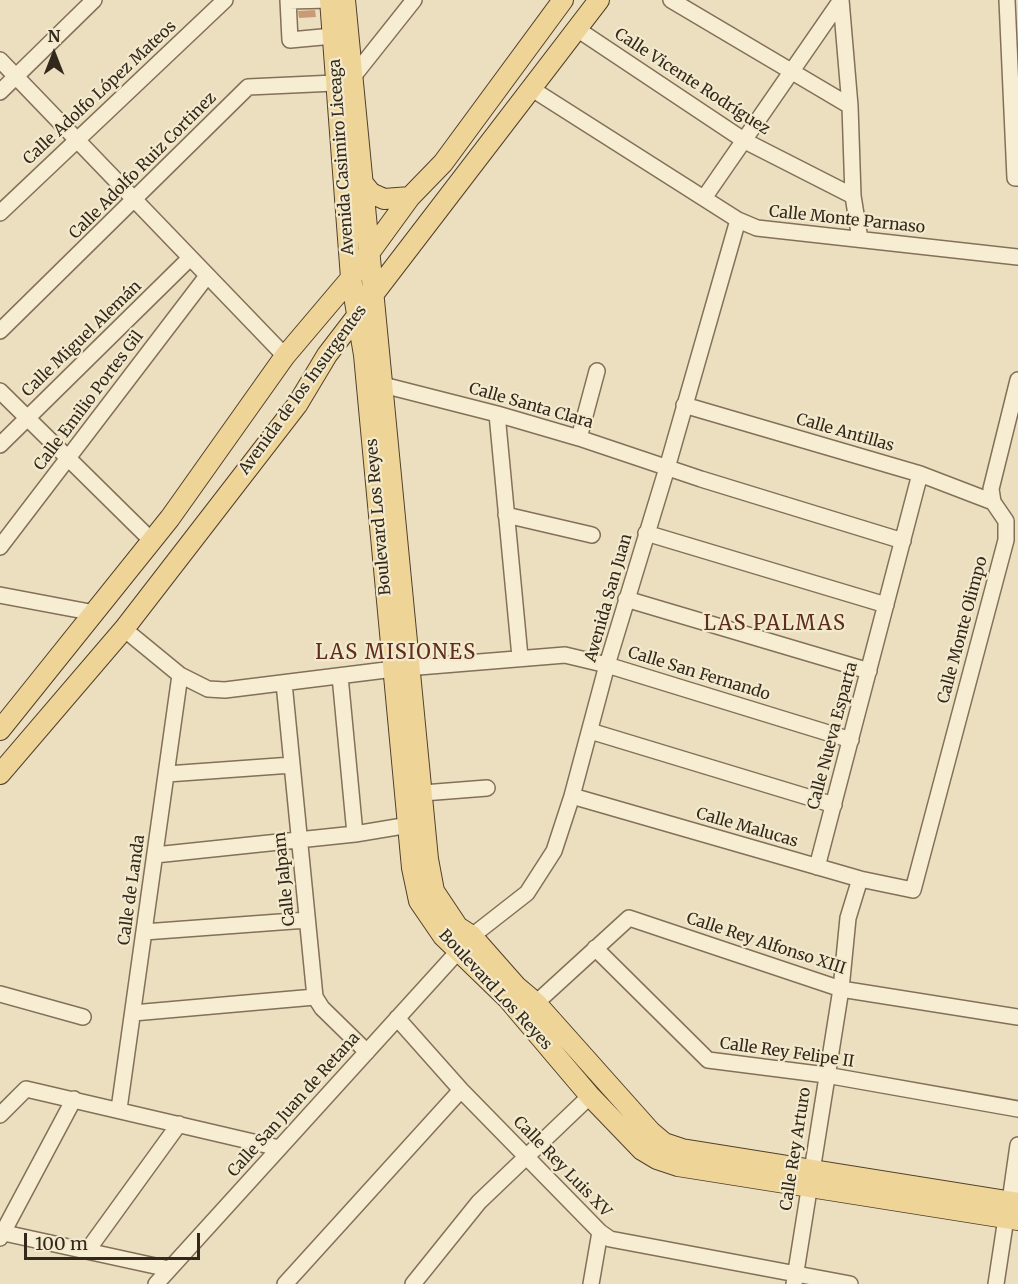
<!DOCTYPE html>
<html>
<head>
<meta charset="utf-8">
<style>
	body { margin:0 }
	#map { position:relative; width:1018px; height:1284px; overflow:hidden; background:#ecdfbf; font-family:Merriweather,serif }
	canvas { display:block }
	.north { position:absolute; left:24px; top:24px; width:60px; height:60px; -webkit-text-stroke:4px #f3eace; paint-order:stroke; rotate:0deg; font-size:16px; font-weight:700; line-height:24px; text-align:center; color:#33281c }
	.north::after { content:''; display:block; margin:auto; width:21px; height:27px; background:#33281c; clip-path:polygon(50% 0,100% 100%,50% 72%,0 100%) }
	.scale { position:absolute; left:24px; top:1233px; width:176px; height:27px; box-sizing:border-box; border:3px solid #33281c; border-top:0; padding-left:8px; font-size:18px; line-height:21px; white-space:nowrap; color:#33281c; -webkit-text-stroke:4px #f3eace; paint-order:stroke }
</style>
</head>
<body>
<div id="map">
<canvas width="1018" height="1284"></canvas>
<div class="north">N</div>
<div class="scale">100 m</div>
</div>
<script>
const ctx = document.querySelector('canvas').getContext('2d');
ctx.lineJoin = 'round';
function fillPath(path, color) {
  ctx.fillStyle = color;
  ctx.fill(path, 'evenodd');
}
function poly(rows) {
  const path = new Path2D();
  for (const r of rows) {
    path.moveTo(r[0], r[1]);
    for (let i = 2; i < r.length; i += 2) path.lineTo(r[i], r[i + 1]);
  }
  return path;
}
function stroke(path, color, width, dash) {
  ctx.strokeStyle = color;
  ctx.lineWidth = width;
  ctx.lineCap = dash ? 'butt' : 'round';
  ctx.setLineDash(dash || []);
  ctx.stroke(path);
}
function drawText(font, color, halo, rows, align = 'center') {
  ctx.font = font + ' Merriweather,serif';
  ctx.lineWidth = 4.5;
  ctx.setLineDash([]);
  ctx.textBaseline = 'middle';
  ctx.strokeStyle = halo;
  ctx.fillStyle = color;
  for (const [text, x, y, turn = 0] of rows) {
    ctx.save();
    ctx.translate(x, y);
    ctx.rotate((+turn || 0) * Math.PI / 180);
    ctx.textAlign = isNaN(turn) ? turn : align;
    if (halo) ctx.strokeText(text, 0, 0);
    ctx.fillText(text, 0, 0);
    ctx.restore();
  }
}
const building = poly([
	[315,10,316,17,299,18,298,11]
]);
const minor = poly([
	[288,0,290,40,333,36],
	[671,0,850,106],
	[841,0,850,106,853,196,860,239],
	[1007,0,1015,178,1018,178],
	[288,1,330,0],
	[577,29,745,141,853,196],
	[0,60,285,356],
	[532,89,738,220,757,228,1018,257],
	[0,92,94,0],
	[704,198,841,0],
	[0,213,225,0],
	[0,331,248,87,335,83,352,78,414,0],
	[383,385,497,414,579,438,701,479,903,541],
	[0,391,151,540],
	[684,405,920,474,993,502],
	[497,414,520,657],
	[579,438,597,371],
	[0,445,190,258],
	[506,515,592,535],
	[646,533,886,605],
	[0,547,207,276],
	[0,595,95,613],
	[626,599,869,671],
	[124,629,180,675,208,689,225,690,394,669,565,655,607,665,851,740],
	[340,676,355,834],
	[284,683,315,997,322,1008,367,1052],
	[590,731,834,805],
	[167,774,292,765],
	[423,793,487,788],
	[572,796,860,879,913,890,1006,540,1006,521,993,502,991,489,1018,380],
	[155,855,355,834,409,825],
	[817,867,920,474],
	[144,932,307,920],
	[595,948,708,1060,826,1075,1018,1109],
	[0,994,83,1017],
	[536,1003,629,918,841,989,1018,1017],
	[133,1013,315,997],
	[397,1018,461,1090,600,1232,610,1239,850,1284],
	[119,1109,180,675],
	[0,1115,26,1089,279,1148],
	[1010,1201,1018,1145],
	[0,1232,169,1269],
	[0,1238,74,1099],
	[87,1251,179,1124],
	[156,1284,472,936,527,893,554,851,572,796,607,665,667,468,738,220],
	[285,1284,461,1090],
	[413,1284,479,1202,590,1096],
	[591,1284,600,1232],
	[794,1284,841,989,848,918,860,879],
	[996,1284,1006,1218]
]);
const major = poly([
	[330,0,351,278,364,355,412,868,419,901,443,936,507,998,590,1096,642,1150,657,1159,678,1166,1018,1220],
	[345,0,428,859,434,891,458,927,472,936,517,987,536,1003,651,1132,664,1143,682,1149,1018,1203],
	[362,182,371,193,384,199,410,197],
	[0,730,170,518,285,356,351,278,410,197,443,163,563,0],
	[0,774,124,629,297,405,327,355,599,0]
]);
const streetNames = [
	["Calle Vicente Rodríguez",692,82,33],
	["Calle Adolfo López Mateos",100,93,-43],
	["Avenida Casimiro Liceaga",342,157,-94],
	["Calle Adolfo Ruiz Cortinez",143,166,-45],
	["Calle Monte Parnaso",847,220,6],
	["Calle Miguel Alemán",82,339,-44],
	["Avenida de los Insurgentes",303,390,-54],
	["Calle Emilio Portes Gil",89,401,-53],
	["Calle Santa Clara",531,406,16],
	["Calle Antillas",845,433,16],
	["Boulevard Los Reyes",379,517,-95],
	["Avenida San Juan",609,598,-74],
	["Calle Monte Olimpo",963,630,-75],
	["Calle San Fernando",699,674,17],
	["Calle Nueva Esparta",833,736,-75],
	["Calle Malucas",747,828,16],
	["Calle Jalpam",285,879,-96],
	["Calle de Landa",132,890,-82],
	["Calle Rey Alfonso XIII",766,944,18],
	["Boulevard Los Reyes",495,990,47],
	["Calle Rey Felipe II",787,1053,8],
	["Calle San Juan de Retana",294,1105,-48],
	["Calle Rey Arturo",796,1149,-81],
	["Calle Rey Luis XV",562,1167,46]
];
const quarterNames = [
	["LAS PALMAS",775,624],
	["LAS MISIONES",396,653]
];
fillPath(building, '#c89b76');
stroke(minor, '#837058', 18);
stroke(major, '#513f2d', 22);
stroke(minor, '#f7edd2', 15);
stroke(major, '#eed597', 20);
drawText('16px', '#33281c', '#f3eace', streetNames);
ctx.letterSpacing = '1.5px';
drawText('20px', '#5e2d1d', '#f3eace', quarterNames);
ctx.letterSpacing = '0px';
</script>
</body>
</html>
